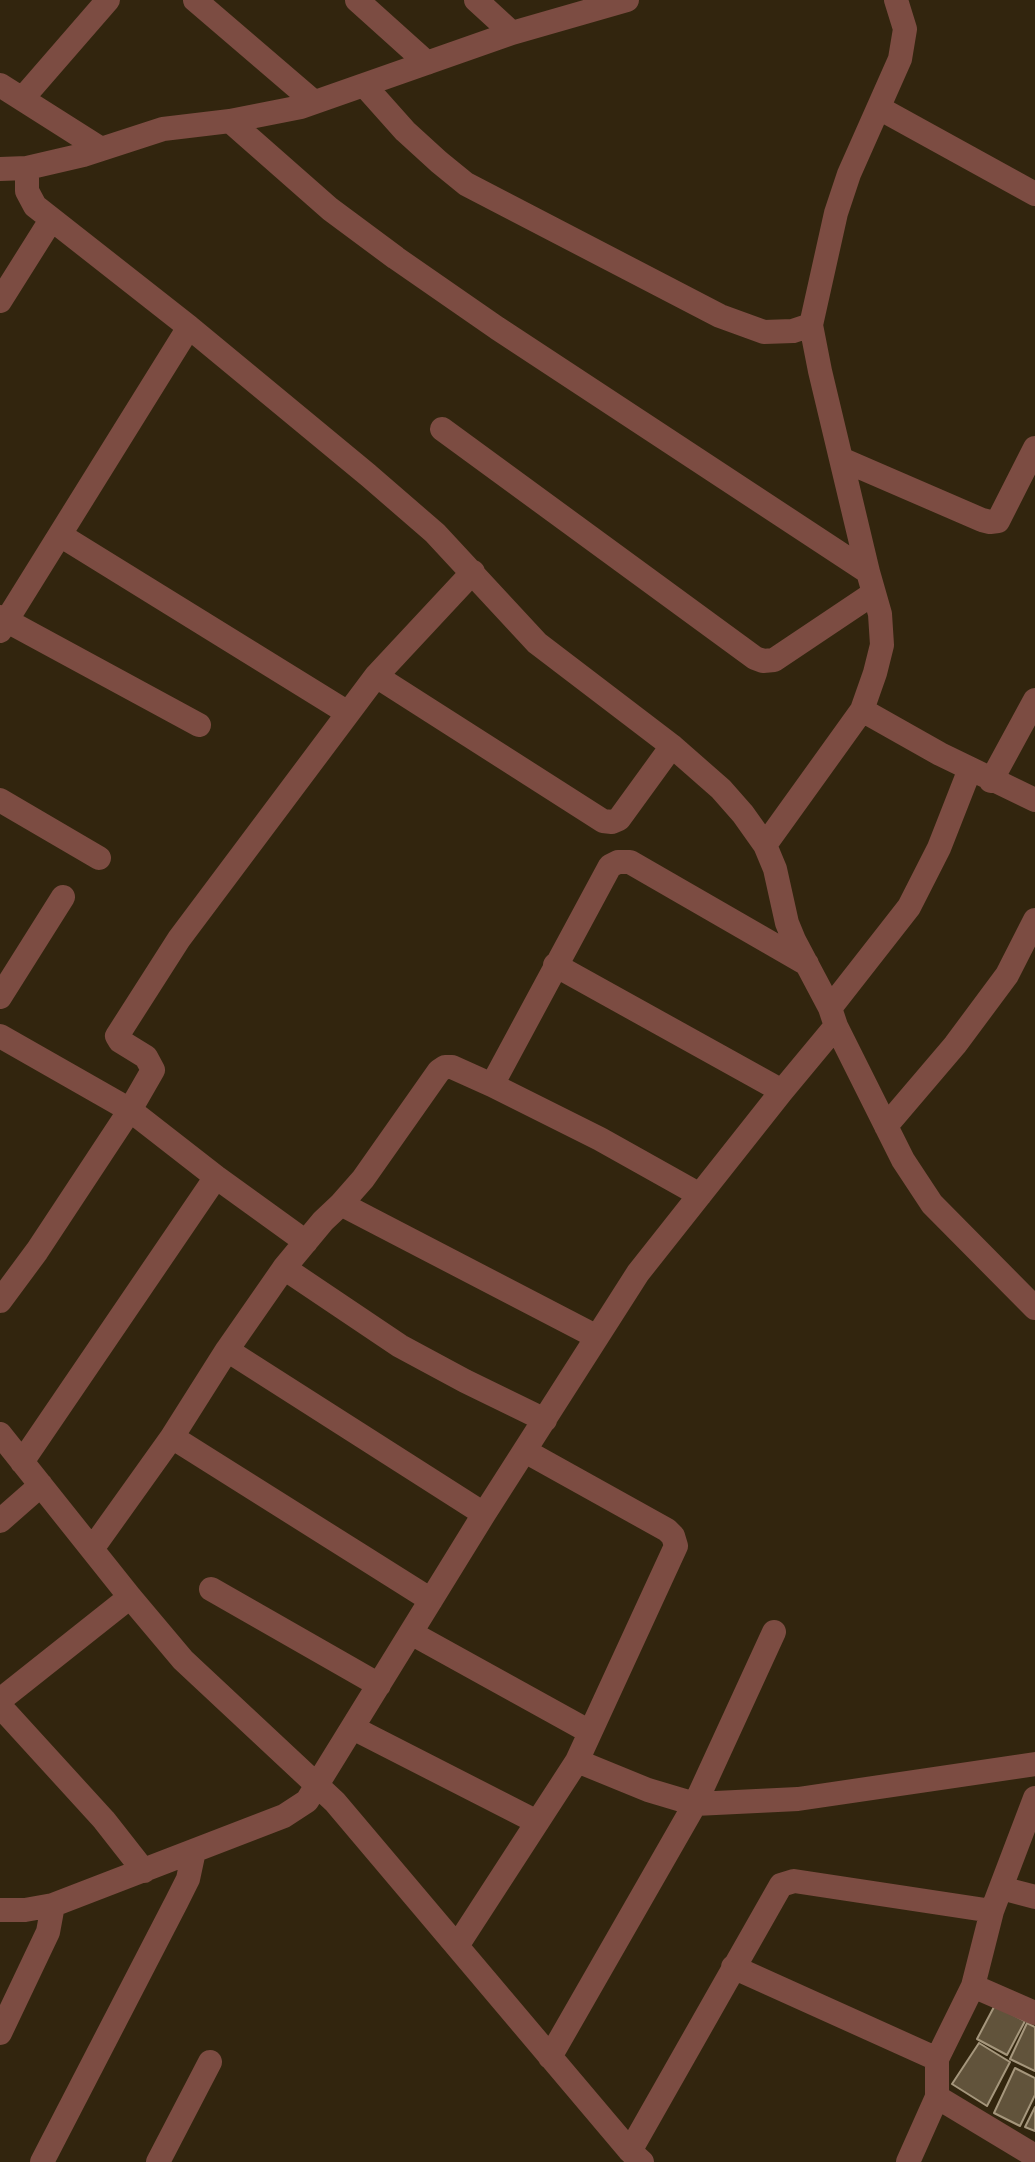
<!DOCTYPE html>
<html>
<head>
<meta charset="utf-8">
<style>
	body { margin:0 }
	canvas { display:block; background:#32250e }
</style>
</head>
<body>
<canvas width="1035" height="2162"></canvas>
<script>
const ctx = document.querySelector('canvas').getContext('2d');
ctx.lineJoin = 'round';
function fillPath(path, color) {
  ctx.fillStyle = color;
  ctx.fill(path, 'evenodd');
}
function poly(rows) {
  const path = new Path2D();
  for (const r of rows) {
    path.moveTo(r[0], r[1]);
    for (let i = 2; i < r.length; i += 2) path.lineTo(r[i], r[i + 1]);
  }
  return path;
}
function stroke(path, color, width, dash) {
  ctx.strokeStyle = color;
  ctx.lineWidth = width;
  ctx.lineCap = dash ? 'butt' : 'round';
  ctx.setLineDash(dash || []);
  ctx.stroke(path);
}
const building = poly([
	[995,2005,1025,2021,1007,2055,977,2039,995,2005],
	[1027,2023,1035,2027,1035,2071,1010,2059,1027,2023],
	[979,2043,1010,2062,987,2106,952,2084,979,2043],
	[1015,2068,1035,2078,1035,2095,1020,2126,994,2113,1015,2068],
	[1035,2107,1035,2131,1025,2127,1035,2107]
]);
const minor = poly([
	[195,0,314,102],
	[357,0,427,63],
	[476,0,512,33],
	[0,85,101,149],
	[364,85,405,131,439,162,466,184,720,316,764,332,793,331,811,325],
	[22,99,108,0],
	[879,108,1035,194],
	[230,121,330,209,396,258,497,328,868,572],
	[27,168,27,191,35,206,189,327,368,475,435,533,537,643,672,746,721,789,743,814,765,845,775,869,787,923,794,940,830,1008,836,1026,903,1160,932,1204,1035,1308],
	[0,169,27,168,83,155,163,129,230,121,301,107,512,33,627,0],
	[0,301,51,220],
	[442,429,755,658,763,661,774,660,874,593],
	[841,459,982,520,990,522,998,521,1035,448],
	[60,535,348,713],
	[0,617,199,725],
	[0,631,189,327],
	[376,676,603,821,612,822,619,819,672,746],
	[862,710,940,754,1035,800],
	[991,781,1035,700],
	[0,800,99,858],
	[765,845,862,710,875,673,882,645,880,614,868,572,820,371,811,325,836,213,849,174,900,59,905,29,896,0],
	[555,965,782,1091],
	[0,997,63,897],
	[830,1008,909,907,939,848,970,769],
	[0,1036,130,1110,216,1177,306,1242],
	[492,1085,610,866,618,862,630,862,807,964],
	[886,1126,955,1045,1007,975,1035,920],
	[341,1204,597,1337],
	[284,1268,400,1346,465,1381,545,1420],
	[0,1301,37,1251,130,1110,153,1070,146,1057,120,1041,117,1036,179,939,376,676,473,572],
	[227,1350,484,1514],
	[0,1434,130,1597,183,1660,335,1802,630,2151,642,2162],
	[172,1437,431,1600],
	[22,1462,216,1177],
	[0,1521,41,1485],
	[92,1549,172,1437,227,1350,284,1268,323,1221,341,1204,363,1179,439,1071,445,1067,452,1067,492,1085,600,1139,700,1195],
	[211,1589,379,1685],
	[411,1633,590,1732],
	[0,1700,130,1597],
	[0,1706,104,1820,144,1871],
	[353,1728,537,1822],
	[577,1761,648,1790,695,1804,798,1799,1035,1764],
	[1001,1888,1035,1897],
	[0,1910,25,1910,53,1905,284,1816,307,1801,484,1514,638,1273,782,1091,836,1026],
	[457,1946,577,1761,676,1546,673,1536,667,1530,525,1451],
	[733,1967,937,2059],
	[973,1986,1035,2013],
	[0,2033,48,1932,53,1905],
	[550,2057,695,1804,774,1632],
	[937,2097,1035,2156],
	[630,2151,781,1885,794,1881,992,1911],
	[42,2162,177,1901,188,1879,194,1851],
	[158,2162,210,2062],
	[908,2162,937,2097,937,2059,973,1986,992,1911,1035,1798]
]);
fillPath(building, '#61533b');
stroke(building, '#a5967c', 2);
stroke(minor, '#7c4c42', 24);
</script>
</body>
</html>
